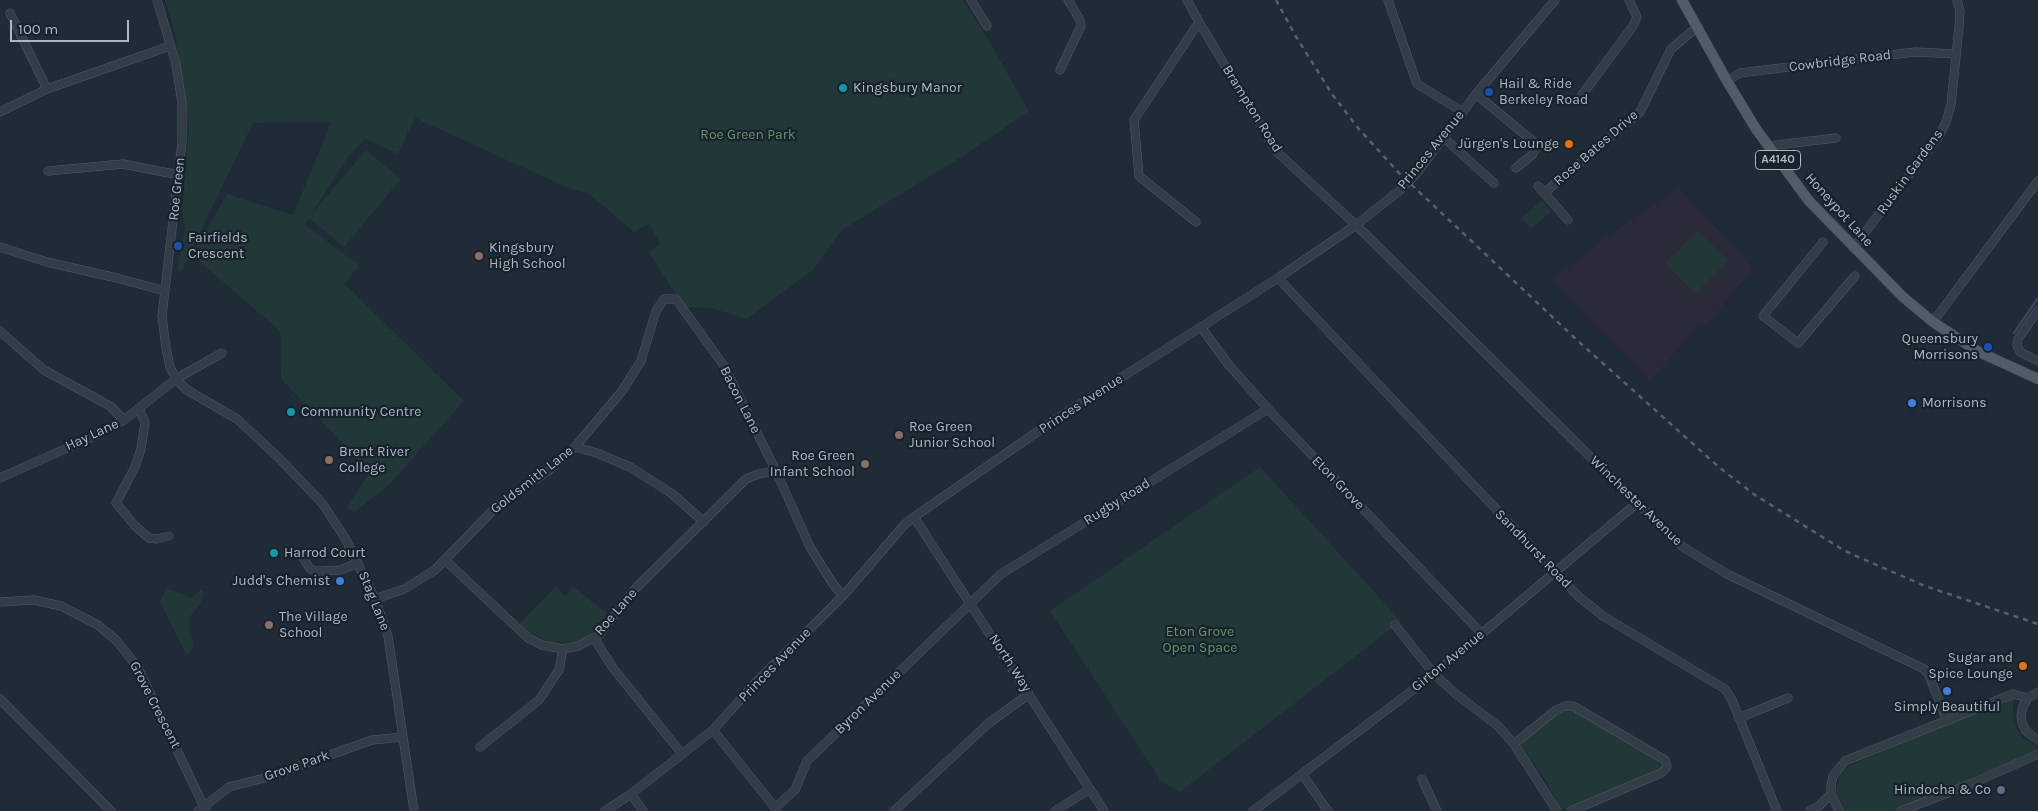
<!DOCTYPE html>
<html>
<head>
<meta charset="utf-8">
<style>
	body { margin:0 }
	#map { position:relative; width:2038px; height:811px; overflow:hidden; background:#1f2b37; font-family:Karla,sans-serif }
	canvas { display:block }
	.scale { position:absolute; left:10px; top:20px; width:119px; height:22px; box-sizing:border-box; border:2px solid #acb7c4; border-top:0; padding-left:6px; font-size:15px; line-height:18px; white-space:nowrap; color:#acb7c4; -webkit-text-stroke:4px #18222b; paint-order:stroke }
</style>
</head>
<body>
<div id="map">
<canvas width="2038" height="811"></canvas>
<div class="scale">100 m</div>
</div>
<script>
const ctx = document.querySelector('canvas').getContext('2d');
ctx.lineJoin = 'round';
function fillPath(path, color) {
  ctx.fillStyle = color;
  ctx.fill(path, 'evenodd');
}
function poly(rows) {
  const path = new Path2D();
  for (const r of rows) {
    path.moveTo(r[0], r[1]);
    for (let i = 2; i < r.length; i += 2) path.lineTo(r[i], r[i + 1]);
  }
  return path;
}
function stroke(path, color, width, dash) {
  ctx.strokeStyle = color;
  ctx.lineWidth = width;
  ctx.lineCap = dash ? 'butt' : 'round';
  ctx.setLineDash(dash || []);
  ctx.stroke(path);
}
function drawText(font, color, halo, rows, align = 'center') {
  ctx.font = font + ' Karla,sans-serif';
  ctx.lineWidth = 4.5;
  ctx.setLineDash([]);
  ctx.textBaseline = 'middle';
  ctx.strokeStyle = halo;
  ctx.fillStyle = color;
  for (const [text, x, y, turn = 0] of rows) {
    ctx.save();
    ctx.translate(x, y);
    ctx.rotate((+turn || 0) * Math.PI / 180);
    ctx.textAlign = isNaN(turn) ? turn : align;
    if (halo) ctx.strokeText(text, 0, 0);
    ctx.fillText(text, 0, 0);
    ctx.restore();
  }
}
const medical = poly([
	[1679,187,1753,268,1708,324,1698,327,1650,381,1551,281,1600,241]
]);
const green = poly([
	[165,0,963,0,988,39,1029,111,968,153,842,230,813,270,747,319,711,308,684,307,649,253,660,243,649,224,634,232,589,194,568,188,415,118,398,154,365,139,348,157,311,215,366,150,401,179,344,247,309,218,305,225,359,265,345,284,464,401,389,485,355,512,346,508,370,472,281,379,280,331,192,255,227,194,293,215,331,122,253,123,181,272,177,270,185,229,182,213,189,129,175,35],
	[1542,200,1551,212,1531,229,1521,218],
	[1698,231,1728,261,1695,294,1665,263],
	[1260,467,1401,621,1180,792,1161,781,1050,611],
	[556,586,565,596,574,587,608,614,595,630,585,638,574,642,550,642,529,633,520,623],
	[166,588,192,598,201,589,204,593,200,605,188,619,194,646,187,656,160,602],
	[2012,695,2015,698,2013,706,2014,724,2023,738,2038,747,2037,752,1892,811,1846,811,1842,808,1836,791,1841,774,1847,767],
	[1564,709,1578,712,1658,760,1660,765,1659,770,1567,809,1561,809,1541,773,1521,747,1521,742]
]);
const stream = poly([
	[2014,333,2038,298]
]);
const minor = poly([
	[157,0,176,64,182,103,182,142,162,316,166,348,170,367,176,379,187,390,237,419,279,458,322,503,345,538,375,599,388,636,414,811],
	[971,0,987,26],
	[1187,0,1199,22,1276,151,1356,225,1637,503,1683,547,1727,574,1924,669,1929,675,1947,721],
	[1388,0,1417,84,1463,112],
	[10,13,47,89],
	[1060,70,1081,26,1080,20,1068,0],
	[1727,81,1740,73,1756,71,1915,52,1956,54],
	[1476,94,1535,143,1536,148,1532,155,1516,168],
	[1579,99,1633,26,1637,17,1629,0],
	[0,112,47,89,170,46],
	[1443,137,1494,183],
	[1768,146,1836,138],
	[48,171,123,164,179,175],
	[1416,174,1476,94,1555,0],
	[1538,186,1568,220],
	[1544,193,1640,112,1671,49,1696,28],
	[1196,222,1139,176,1134,120,1199,22],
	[1823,242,1763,316,1798,343,1855,276],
	[0,247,47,262,117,278,165,291],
	[1853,248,1939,136,1946,122,1951,105,1959,27,1960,11,1957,0],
	[1278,278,1578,596,1603,616,1725,689,1732,700,1777,811],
	[2038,310,2018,339,2017,345,2020,352,2038,361],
	[1933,322,2038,181],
	[1201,327,1228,364,1268,409,1482,634],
	[0,331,44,370,110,406,124,420],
	[139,409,145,422,141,449,135,467,116,503,135,526,149,538,157,539,169,536],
	[575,447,597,453,630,467,671,493,704,522],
	[0,478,90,438,124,420,176,379,222,353],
	[914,517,1104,811],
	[301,554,310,569,318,571,340,570,358,563],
	[445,560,528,638,542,645,563,649,578,646,599,635,633,591,746,479,759,474,776,471],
	[375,599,404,589,435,570,496,507,548,471,575,447,622,391,641,361,656,311,664,299,676,299,724,366,776,471,810,547,833,584,843,596],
	[0,602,34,600,61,606,98,625,117,641,138,668,206,811],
	[1395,625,1434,674,1457,695,1498,726,1514,744,1557,811],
	[594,638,613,668,682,754],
	[2038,692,2028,698,2023,706,2021,715,2022,723,2026,731,2038,740],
	[0,699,111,811],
	[1739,718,1788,698],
	[713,730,777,810],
	[1514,744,1556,710,1565,706,1573,706,1665,760,1667,767,1661,773,1571,811],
	[480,747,539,700,559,670,563,649],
	[1302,774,1328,811],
	[1422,779,1437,811],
	[631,794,643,811],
	[775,808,795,790,807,761,1001,574,1268,409],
	[198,811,229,787,268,777,372,740,403,737],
	[605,811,631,794,713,730,757,681,843,596,905,524,914,517,1050,423,1278,278,1356,225,1399,191],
	[894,811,989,723,1029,694],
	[1055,811,1090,789],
	[1253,811,1434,674,1637,503],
	[1810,811,1819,806,1831,794],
	[1839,811,1831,794,1831,785,1833,776,1845,761,2013,694,2028,698],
	[1901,811,1973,783,2038,754]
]);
const major = poly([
	[1682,0,1727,81,1756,129,1809,201,1903,297,1933,322,1979,352,2038,379]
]);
const rail = poly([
	[1276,0,1295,35,1332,94,1358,128,1399,173,1578,341,1720,468,1755,495,1845,551,1925,586,2038,624]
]);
const minorBridge = poly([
	[1399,191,1416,174]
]);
const markers = [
	[843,88,5,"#0f9aa8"],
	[1489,92,5,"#1a4fb4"],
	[1569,144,5,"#e8710a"],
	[178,246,5,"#1a4fb4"],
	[479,256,5,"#8d6e63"],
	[1988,347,5,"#1a4fb4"],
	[1912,403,5,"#3f7fe0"],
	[291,412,5,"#0f9aa8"],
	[899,435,5,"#8d6e63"],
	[329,460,5,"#8d6e63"],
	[865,464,5,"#8d6e63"],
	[274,553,5,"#0f9aa8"],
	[340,581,5,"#3f7fe0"],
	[269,625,5,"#8d6e63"],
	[2023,666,5,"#e8710a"],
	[1947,691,5,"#3f7fe0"],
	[2001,790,5,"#5c6f8a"]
];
const shields = [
	[1778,160,45]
];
const shieldNames = [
	["A4140",1778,160]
];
const streetNames = [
	["Cowbridge Road",1840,61,-7],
	["Brampton Road",1252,109,58],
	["Rose Bates Drive",1596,148,-41],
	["Princes Avenue",1431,150,-51],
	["Ruskin Gardens",1910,172,-54],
	["Roe Green",177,189,-84],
	["Honeypot Lane",1839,210,48],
	["Bacon Lane",740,400,63],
	["Princes Avenue",1081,404,-33],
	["Hay Lane",92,435,-25],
	["Goldsmith Lane",532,480,-38],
	["Eton Grove",1338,483,46],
	["Winchester Avenue",1636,501,44],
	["Rugby Road",1117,502,-32],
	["Sandhurst Road",1533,549,46],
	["Stag Lane",374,601,68],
	["Roe Lane",616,612,-49],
	["Girton Avenue",1448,661,-39],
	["North Way",1010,663,57],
	["Princes Avenue",775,665,-46],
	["Byron Avenue",868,702,-44],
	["Grove Crescent",155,705,63],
	["Grove Park",297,766,-19]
];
const poiNames = [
	["Hail & Ride",1499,84],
	["Berkeley Road",1499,100],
	["Kingsbury Manor",853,88],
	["Jürgen's Lounge",1559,144,"right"],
	["Fairfields",188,238],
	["Crescent",188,254],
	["Kingsbury",489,248],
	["High School",489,264],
	["Queensbury",1978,339,"right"],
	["Morrisons",1978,355,"right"],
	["Morrisons",1922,403],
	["Community Centre",301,412],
	["Roe Green",909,427],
	["Junior School",909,443],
	["Brent River",339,452],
	["College",339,468],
	["Roe Green",855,456,"right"],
	["Infant School",855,472,"right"],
	["Harrod Court",284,553],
	["Judd's Chemist",330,581,"right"],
	["The Village",279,617],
	["School",279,633],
	["Sugar and",2013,658,"right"],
	["Spice Lounge",2013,674,"right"],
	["Simply Beautiful",1947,707,"center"],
	["Hindocha & Co",1991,790,"right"]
];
const parkNames = [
	["Roe Green Park",748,135],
	["Eton Grove",1200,632],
	["Open Space",1200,648]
];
fillPath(medical, '#2b2a38');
fillPath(green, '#213738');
stroke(stream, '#32485f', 2.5);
stroke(minor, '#505a65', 9);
stroke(major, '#3c4651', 11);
stroke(minor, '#323d47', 8);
stroke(major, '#505c67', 10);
stroke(rail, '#54616e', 2.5, [5, 5]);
stroke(minorBridge, '#505a65', 9, []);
stroke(minorBridge, '#323d47', 8);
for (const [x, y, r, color] of markers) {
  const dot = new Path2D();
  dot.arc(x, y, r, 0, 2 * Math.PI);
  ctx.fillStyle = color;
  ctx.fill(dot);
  stroke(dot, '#18222b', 2);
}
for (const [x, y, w] of shields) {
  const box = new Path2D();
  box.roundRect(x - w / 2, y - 9.5, w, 19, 4);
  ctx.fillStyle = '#18222b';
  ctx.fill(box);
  stroke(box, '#acb7c4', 1);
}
drawText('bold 12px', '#acb7c4', null, shieldNames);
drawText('14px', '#acb7c4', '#18222b', streetNames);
drawText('14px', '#acb7c4', '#18222b', poiNames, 'left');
drawText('14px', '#64956b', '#18222b', parkNames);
</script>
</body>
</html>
